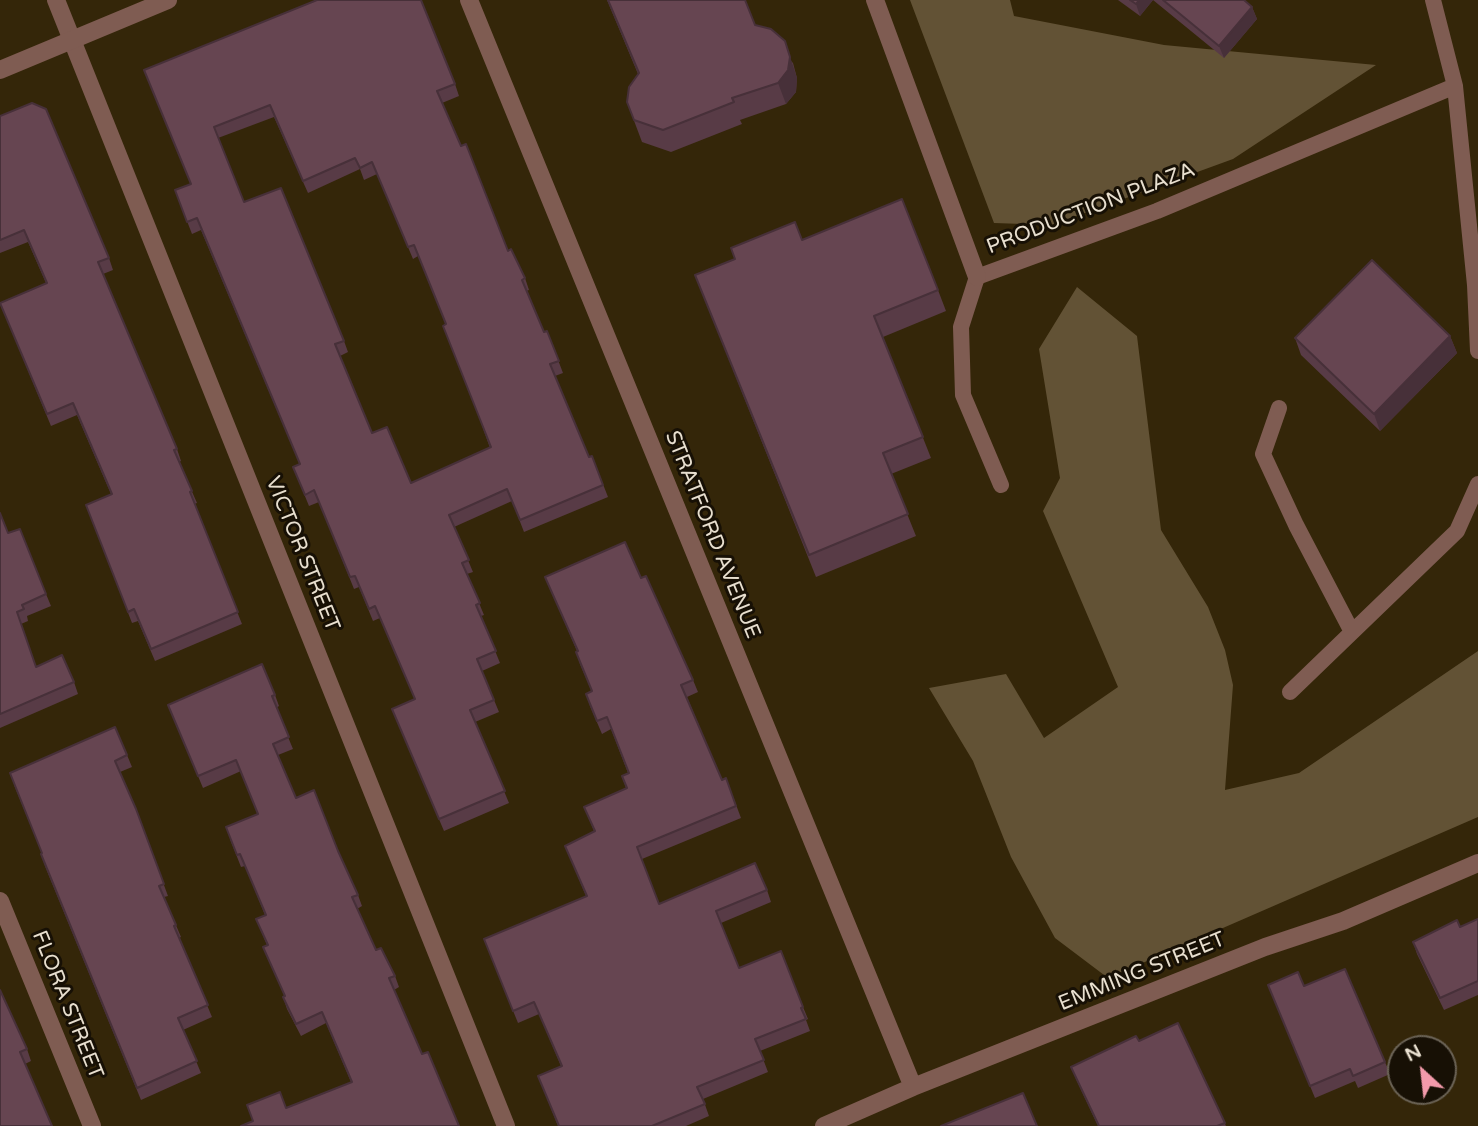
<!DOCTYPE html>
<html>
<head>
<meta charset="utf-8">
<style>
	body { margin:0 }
	#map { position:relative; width:1478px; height:1126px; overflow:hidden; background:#342609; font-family:"Varela Round",sans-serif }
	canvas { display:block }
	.north { position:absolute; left:1387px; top:1035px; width:70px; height:70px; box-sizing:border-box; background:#171005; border:2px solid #6b6356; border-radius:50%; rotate:333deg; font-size:19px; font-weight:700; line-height:28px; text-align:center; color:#e8dfcf }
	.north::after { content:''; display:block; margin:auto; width:24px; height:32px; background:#f39aab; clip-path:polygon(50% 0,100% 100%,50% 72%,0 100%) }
</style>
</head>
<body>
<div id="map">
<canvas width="1478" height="1126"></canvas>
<div class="north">N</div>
</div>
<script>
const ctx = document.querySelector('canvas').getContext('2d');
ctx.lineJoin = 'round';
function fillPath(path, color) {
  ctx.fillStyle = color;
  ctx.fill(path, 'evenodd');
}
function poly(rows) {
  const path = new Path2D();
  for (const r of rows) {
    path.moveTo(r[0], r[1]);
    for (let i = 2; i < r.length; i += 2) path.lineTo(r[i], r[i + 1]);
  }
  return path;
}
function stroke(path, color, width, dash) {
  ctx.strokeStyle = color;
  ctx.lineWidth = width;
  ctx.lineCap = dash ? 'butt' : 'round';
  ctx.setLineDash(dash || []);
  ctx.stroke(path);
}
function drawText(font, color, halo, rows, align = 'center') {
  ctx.font = font + ' "Varela Round",sans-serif';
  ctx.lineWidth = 6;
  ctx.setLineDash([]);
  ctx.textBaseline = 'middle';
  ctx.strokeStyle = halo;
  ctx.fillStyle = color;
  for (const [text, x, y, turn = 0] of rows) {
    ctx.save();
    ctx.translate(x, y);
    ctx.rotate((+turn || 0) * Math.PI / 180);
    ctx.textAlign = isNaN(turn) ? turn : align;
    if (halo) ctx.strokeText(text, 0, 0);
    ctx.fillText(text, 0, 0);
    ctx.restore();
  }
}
const forest = poly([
	[910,0,1010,0,1014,16,1164,45,1376,65,1233,159,1052,225,994,223],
	[1077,287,1137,336,1161,530,1208,607,1225,650,1233,685,1225,790,1299,773,1478,651,1478,817,1108,978,1055,938,1011,857,973,761,929,688,1006,674,1044,738,1118,687,1043,511,1060,478,1039,349]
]);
const service = poly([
	[1433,0,1455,86,1475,285,1478,351],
	[1279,408,1263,454,1296,525,1352,632],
	[1001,485,963,395,961,327,977,277,1157,211,1455,86],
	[1290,692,1457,531,1478,484]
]);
const minor = poly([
	[56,0,506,1126],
	[469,0,913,1087],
	[875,0,977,277],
	[0,901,92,1126],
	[824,1126,913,1087,1265,947,1343,921,1478,863]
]);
const tertiary = poly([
	[0,70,168,0]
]);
const wall = poly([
	[607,0,745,0,755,25,793,63,797,78,796,92,786,104,740,120,742,124,671,152,642,142,627,102,638,74],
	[1118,0,1153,0,1140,16],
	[1153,0,1244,0,1252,7,1257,19,1224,58],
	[144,70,455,84,459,96,442,103,508,251,525,278,529,290,526,291,544,332,547,331,563,373,555,376,589,457,592,456,608,497,524,532,512,501,454,527,473,572,467,574,484,615,481,616,500,663,482,671,499,712,475,722,509,803,444,831,392,709,415,699,380,618,373,621,359,587,354,589,319,502,309,506,293,467,300,465,201,230,192,234,175,190,191,184],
	[274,117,308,193,360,169,364,180,377,174,413,259,418,256,446,325,490,448,411,483,372,433,340,356,348,352,344,341,244,202,218,138],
	[0,116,109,258,113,270,103,274,177,449,181,461,179,462,197,503,194,504,242,624,155,661,138,621,132,623,86,505,111,494,77,415,51,426,0,303,46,283,28,242,0,253],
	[802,240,938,290,946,311,883,337,931,458,891,474,916,536,816,577,695,275],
	[1450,336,1457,353,1380,431,1301,355,1295,338],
	[0,513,8,533,46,594,51,606,27,616,28,621,21,624,36,667,74,682,78,694,0,728],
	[545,577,641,578,693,680,698,692,687,697,722,780,726,778,741,818,642,859,659,904,767,890,771,902,721,923,739,968,803,1007,808,1019,806,1020,810,1031,760,1051,768,1072,703,1099,709,1116,686,1126,558,1126,538,1076,561,1066,539,1014,518,1023,484,939,586,896,565,846,594,831,584,807,626,788,622,776,628,773,611,729,602,734,590,706,586,694,592,692,580,664,576,652,577,651],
	[275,695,279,706,276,708,293,749,278,755,296,798,338,851,358,895,362,906,357,909,376,950,395,976,399,987,394,990,422,1054,286,1108,351,1082,326,1023,301,1036,287,1009,283,997,285,996,263,947,267,945,256,919,265,915,245,866,241,867,230,839,258,814,241,771,203,788,168,705],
	[127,755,132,767,120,772,136,809,168,896,164,897,181,937,179,938,212,1017,183,1030,201,1073,141,1100,45,866,41,854,42,853,14,785],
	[1478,919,1478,995,1444,1010,1417,954,1413,942,1460,927],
	[1268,985,1304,986,1385,1062,1390,1074,1358,1088,1355,1081,1315,1098],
	[0,990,27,1049,31,1061,25,1064,0,1126],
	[1178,1023,1226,1126,1098,1126,1076,1079,1071,1067,1139,1041]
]);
const shadedWall = poly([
	[1139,0,1153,0,1140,16,1136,4],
	[1252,7,1257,19,1224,58,1219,46],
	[785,41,797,78,796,92,786,104,778,83],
	[1450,336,1457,353,1380,431,1374,414]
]);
const building = poly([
	[317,0,421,0,455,84,437,91,461,146,466,144,508,251,511,249,525,278,522,280,544,332,547,331,559,361,550,364,589,457,592,456,603,485,520,520,507,489,449,515,469,560,462,563,480,603,476,605,496,651,477,659,494,700,470,710,505,791,439,819,392,709,415,699,375,606,369,609,355,576,350,577,314,490,305,495,293,467,300,464,197,218,187,222,175,190,191,184,144,70,317,0],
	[270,105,303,181,355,158,360,168,372,162,408,247,414,245,446,324,443,326,491,447,411,483,387,427,372,433,335,344,344,341,281,188,244,202,214,127,270,105],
	[608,0,745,0,755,25,771,29,785,41,790,57,788,70,778,83,732,98,734,102,663,130,634,120,627,102,629,87,639,73,608,0],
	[1130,0,1139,0,1136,4,1130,0],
	[1163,0,1244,0,1252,7,1219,46,1163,0],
	[32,103,46,109,109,258,98,262,177,449,174,450,192,491,190,492,238,612,151,649,134,609,128,612,86,505,112,494,73,403,47,414,0,303,47,283,24,230,0,240,0,116,32,103],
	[902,199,938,290,874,316,923,437,883,453,908,514,809,555,695,275,735,259,731,248,795,222,802,240,902,199],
	[1372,260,1450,336,1374,414,1295,338,1372,260],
	[0,513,8,533,20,529,46,594,22,605,24,609,17,612,36,667,62,655,74,682,0,714,0,513],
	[625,542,641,578,646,576,693,680,681,685,722,780,726,778,736,806,637,847,659,904,755,863,767,890,716,911,739,968,781,951,803,1007,801,1008,806,1019,755,1039,764,1060,697,1087,705,1104,652,1126,559,1126,538,1076,562,1066,534,1002,513,1011,484,939,587,896,565,846,595,831,584,807,627,788,622,776,629,773,607,717,597,721,586,694,592,691,576,652,578,651,545,577,625,542],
	[262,664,275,695,272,696,289,737,273,744,296,798,314,790,338,851,358,895,352,897,376,950,381,948,395,976,389,978,422,1054,428,1052,459,1126,241,1126,253,1121,247,1105,280,1092,286,1108,352,1082,322,1012,296,1024,283,997,285,996,263,947,268,945,256,919,266,915,240,854,237,855,226,827,258,814,236,760,198,776,168,705,262,664],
	[115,727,127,755,115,761,136,809,164,884,159,886,176,925,174,926,208,1005,178,1018,197,1061,137,1088,41,854,42,853,10,773,115,727],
	[1478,919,1478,981,1440,998,1413,942,1457,920,1460,927,1478,919],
	[1345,969,1385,1062,1353,1076,1350,1069,1310,1086,1268,985,1298,972,1304,986,1345,969],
	[0,990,27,1049,20,1052,52,1126,0,1126,0,990],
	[1178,1023,1225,1123,1217,1126,1099,1126,1071,1067,1136,1036,1139,1041,1178,1023],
	[1023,1093,1037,1126,941,1126,1023,1093]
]);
const streetNames = [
	["PRODUCTION PLAZA",1091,209,-21],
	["STRATFORD AVENUE",712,535,68],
	["VICTOR STREET",302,554,68],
	["EMMING STREET",1142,972,-22],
	["FLORA STREET",67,1005,68]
];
fillPath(forest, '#625235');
stroke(service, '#7f5c52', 16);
stroke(minor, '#7f5c52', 18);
stroke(tertiary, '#7f5c52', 18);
fillPath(wall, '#583b46');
fillPath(shadedWall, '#473039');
fillPath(building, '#664551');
stroke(building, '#473039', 2);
drawText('21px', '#e8dfcf', '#171005', streetNames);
</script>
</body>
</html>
